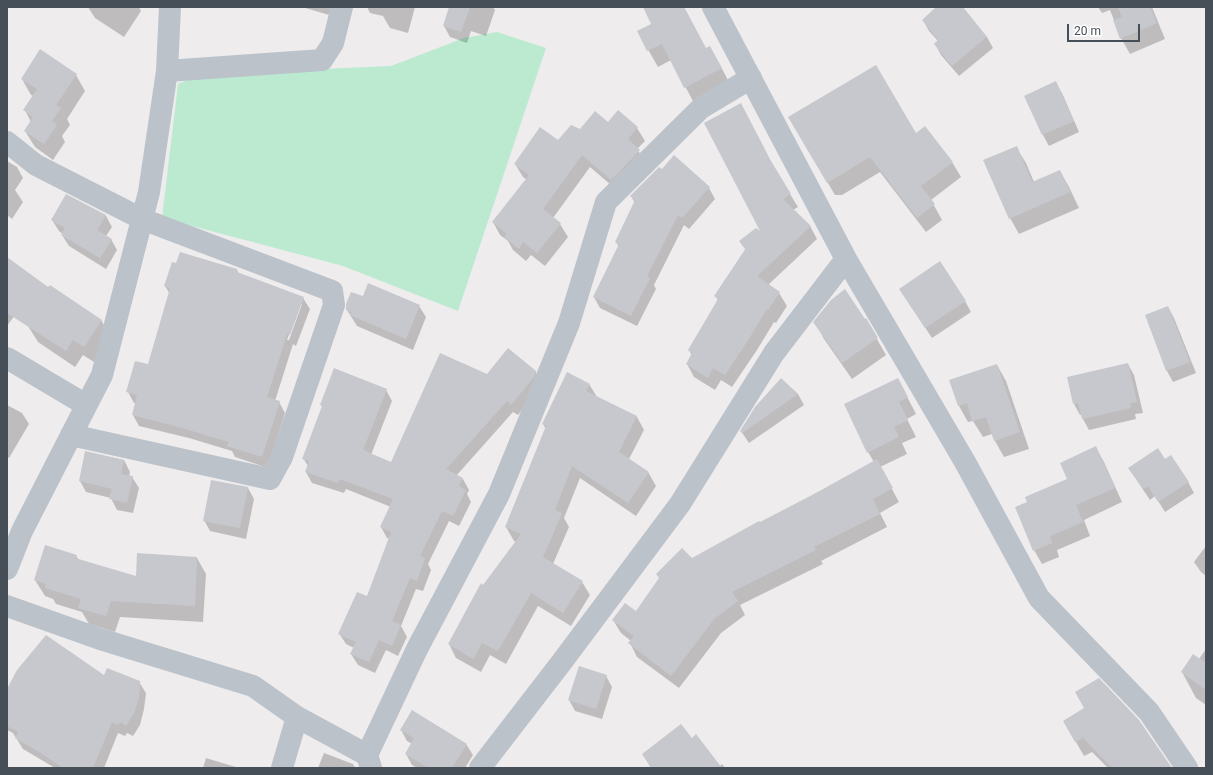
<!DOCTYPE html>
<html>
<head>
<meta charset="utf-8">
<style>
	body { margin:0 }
	#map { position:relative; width:1213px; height:775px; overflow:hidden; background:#eeecec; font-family:Roboto,sans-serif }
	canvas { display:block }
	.frame { position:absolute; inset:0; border:8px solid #464e57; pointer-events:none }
	.scale { position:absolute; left:1067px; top:24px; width:73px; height:18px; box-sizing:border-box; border:2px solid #464e57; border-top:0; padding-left:5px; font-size:12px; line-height:14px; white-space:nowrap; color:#464e57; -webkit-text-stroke:3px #fff; paint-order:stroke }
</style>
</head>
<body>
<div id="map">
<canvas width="1213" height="775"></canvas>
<div class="frame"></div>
<div class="scale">20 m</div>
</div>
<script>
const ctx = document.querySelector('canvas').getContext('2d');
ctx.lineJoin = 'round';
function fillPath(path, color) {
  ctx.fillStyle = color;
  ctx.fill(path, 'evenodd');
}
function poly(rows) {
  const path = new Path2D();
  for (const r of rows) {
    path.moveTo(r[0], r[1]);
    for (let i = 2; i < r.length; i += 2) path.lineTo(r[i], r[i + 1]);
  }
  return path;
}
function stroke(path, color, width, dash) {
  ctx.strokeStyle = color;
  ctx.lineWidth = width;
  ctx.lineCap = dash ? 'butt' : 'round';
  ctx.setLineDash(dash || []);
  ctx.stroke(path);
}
const green = poly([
	[497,32,546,48,458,311,343,266,162,218,178,84,201,74,391,66,464,38]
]);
const shadow = poly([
	[88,7,139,7,141,11,124,37,95,18],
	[302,7,331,7,329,15],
	[367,7,415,7,408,33,390,28,383,16,370,13],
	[450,7,493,7,495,10,486,36,471,31,467,43,450,37,444,26],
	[644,7,684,7,706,49,719,63,730,84,694,103,671,60,658,67,638,32,653,24],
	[938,7,961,7,987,37,993,48,959,76,941,55,935,44,938,41,929,31,923,20],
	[1098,7,1152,7,1165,39,1130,54,1121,38,1110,10,1102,13],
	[76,75,85,91,67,119,70,125,62,136,65,142,53,160,35,147,25,131,31,122,25,110,34,96,31,95,22,79],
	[1056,83,1062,93,1079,132,1049,146,1043,135,1025,96],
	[789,118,916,135,952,162,961,177,931,200,942,220,926,232,880,172,842,195,835,195],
	[608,124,637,128,645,141,637,149,647,164,619,192,590,167,553,218,560,224,568,237,545,266,531,255,526,261,513,250,508,241,500,235,493,222,527,180,523,177,515,164,580,130],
	[1016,147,1026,163,1034,182,1060,171,1069,187,1079,208,1019,234,1010,218],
	[7,161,17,167,23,178,15,190,23,202,12,219,7,215],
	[775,170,798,207,793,210,810,226,817,239,768,285,779,293,787,306,776,323,774,322,757,350,732,387,721,380,715,390,694,377,687,364,692,356,689,350,718,301,716,296,746,250,740,242,763,235],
	[709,188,715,199,689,229,684,225,654,285,656,289,637,326,600,308,594,297,619,247,616,242,635,203,631,196],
	[67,196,106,216,112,227,106,236,111,239,117,250,106,269,69,246,62,235,63,234,59,231,52,220],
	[7,269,36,286,7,326],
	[237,270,239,274,303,298,310,309,296,346,293,344,275,401,279,402,285,413,268,468,235,457,232,451,189,438,139,426,133,415,136,403,134,403,128,392,149,366,170,294,165,286],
	[300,304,302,304,289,340,287,340],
	[900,289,965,301,971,312,932,338],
	[363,297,419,306,426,317,413,350,357,326,347,310],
	[1168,307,1174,318,1196,373,1173,382,1167,371,1146,316],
	[101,320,111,337,94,362,83,355,75,367,38,342,28,326],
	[866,320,886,355,852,379,824,339,815,322],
	[1128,364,1134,375,1143,413,1135,414,1136,419,1089,430,1083,419,1082,414,1080,415,1074,404],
	[997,365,1006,381,1029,449,1004,457,995,441,992,434,983,437,973,421,968,422,959,406,950,380],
	[535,371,542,382,539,388,518,415,513,412,456,476,463,479,469,490,467,494,471,502,459,526,449,521,428,564,431,570,423,591,416,589,401,626,407,637,398,656,386,650,375,673,358,665,351,654,354,648,346,644,339,633,367,598,390,539,387,538,381,527,391,507,346,489,344,493,312,483,306,472,308,466,303,458,323,408,321,405,386,390,392,401,371,455,392,464,487,375],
	[781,379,798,394,804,405,749,443,741,431],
	[898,379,916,414,907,419,916,437,902,443,907,454,880,467,899,502,880,513,887,527,821,561,823,564,740,605,745,615,721,633,679,688,637,657,630,643,631,641,621,633,613,620,636,612,692,560,874,462,868,452],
	[589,384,597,397,637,417,644,430,629,459,648,472,656,486,636,516,580,478,564,518,569,527,553,564,582,582,590,595,571,626,538,606,506,664,490,655,481,672,456,658,449,644,484,586,516,542,514,541,506,527,546,429,543,424],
	[7,405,22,413,29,424,9,458,7,457],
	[1096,448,1104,462,1122,502,1084,520,1090,536,1057,550,1059,557,1042,564,1034,550],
	[86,452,124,460,130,472,129,477,132,477,139,488,133,513,117,510,111,498,86,492,80,481],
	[1165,461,1188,482,1194,493,1165,512,1155,496,1150,500,1136,479],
	[248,488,254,499,246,539,210,531,204,520],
	[1206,546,1206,576,1201,572,1194,562],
	[76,556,79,560,137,578,197,558,206,574,203,622,120,617,115,632,89,624,82,612,56,604,53,599,45,596,35,580],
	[1206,649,1206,705,1196,698,1182,672,1199,659],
	[606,676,612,687,602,719,575,711,569,700],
	[104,677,139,682,146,693,144,709,140,725,133,736,127,733,125,736,118,733,104,768,55,768,23,749,13,733,7,730,7,691],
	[1064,721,1171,768,1108,768,1092,752,1084,756],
	[401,730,466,744,473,755,465,768,417,768,412,765,406,754,412,744,407,741],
	[691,739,720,766,722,764,725,768,651,768,643,755],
	[324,753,353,764,355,768,318,768],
	[206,758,239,768,203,768]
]);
const building = poly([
	[449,7,470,7,461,32,443,26],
	[643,7,684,7,706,48,710,46,722,68,684,88,662,44,647,51,637,31,651,24],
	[936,7,963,7,987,37,952,66,934,44,938,40,922,20],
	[1118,7,1150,7,1157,23,1120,39,1113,20,1122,17],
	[40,49,77,74,56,105,61,108,52,121,57,125,44,144,24,131,33,117,23,110,37,89,21,79],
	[876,65,916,133,925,126,953,162,921,186,935,204,917,218,870,157,827,183,788,117],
	[1056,81,1074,121,1042,135,1024,96],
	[741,103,771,161,791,194,783,199,811,226,757,276,780,292,768,310,767,309,750,337,725,375,713,368,708,378,686,364,692,353,688,350,718,299,714,296,746,248,739,241,756,228,760,231,704,123],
	[618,110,638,127,628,139,640,150,611,180,582,155,543,209,561,223,537,253,523,242,519,249,504,237,507,234,492,222,529,175,514,164,540,127,558,140,571,125,580,129,595,111,608,122],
	[1017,146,1032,182,1060,170,1070,192,1009,219,983,160],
	[674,155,710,187,682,218,678,215,647,276,650,278,631,316,593,297,619,244,615,242,635,200,630,196,659,167,662,169],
	[66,194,106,215,97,230,112,239,100,258,61,235,65,228,51,220],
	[180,252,237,269,237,272,304,297,290,335,287,334,267,397,280,401,262,457,227,446,229,442,182,428,132,415,137,395,126,392,135,361,148,364,170,288,164,286,172,262,176,263],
	[7,257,48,287,50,285,102,320,84,347,73,340,66,351,7,313],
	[940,261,966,301,925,328,899,289],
	[368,283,420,305,406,339,350,315,351,312,346,310,346,304,351,292,363,296],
	[845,289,865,319,866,318,878,338,842,363,813,322,831,300],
	[1168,306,1190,362,1166,371,1145,315],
	[508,348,536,371,534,377,511,405,507,401,446,469,463,478,459,486,466,490,453,516,442,511,420,556,425,558,417,581,410,578,392,621,401,625,392,646,379,640,369,662,350,654,356,642,338,634,357,592,367,596,391,532,380,527,393,499,340,479,338,483,305,472,309,461,302,459,322,406,320,405,334,368,387,389,363,450,391,462,440,353,487,374],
	[1128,363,1137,402,1130,403,1131,408,1082,419,1078,403,1073,404,1067,377],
	[997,364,1020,432,994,441,986,417,972,421,967,403,958,406,949,380],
	[567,372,590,384,586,391,637,416,619,452,649,472,628,503,572,466,555,510,562,513,543,557,583,581,563,613,531,593,498,651,482,643,473,659,448,644,481,583,483,585,521,534,505,527,546,426,542,424],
	[781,378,798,394,742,433,740,431,755,407],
	[898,378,908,397,899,402,908,420,894,427,899,437,867,453,844,404],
	[1096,446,1115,488,1076,505,1083,522,1050,536,1052,543,1033,551,1015,507,1027,502,1025,497,1067,479,1060,463],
	[1158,448,1165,459,1171,455,1189,482,1158,502,1148,486,1143,489,1128,468],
	[85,451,124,460,121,474,133,476,127,503,109,499,112,489,79,481],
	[877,459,893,488,873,499,880,514,814,547,816,550,732,592,738,601,714,619,671,676,628,643,634,636,612,620,625,603,636,611,659,578,656,574,682,548,692,558,759,521,760,522,816,493],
	[211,480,248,487,240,528,203,521],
	[45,545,77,555,75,558,136,576,137,553,197,557,195,606,111,601,106,616,78,608,81,599,45,588,46,584,34,580],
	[46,635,104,675,107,668,140,681,139,698,134,713,126,726,121,722,118,725,112,722,93,768,63,768,39,752,15,738,18,732,7,726,7,689,17,670],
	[1193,654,1206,663,1206,690,1181,672],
	[579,666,607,675,596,709,568,700],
	[1099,678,1139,720,1172,768,1112,768,1083,738,1075,742,1063,721,1084,708,1075,692],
	[412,710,467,744,452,768,428,768,405,754,414,738,400,730],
	[681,724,692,738,696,734,722,768,652,768,642,754]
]);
const minor = poly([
	[713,7,846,259,965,462,1039,598,1149,712,1187,768],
	[167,71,322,60,333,43,342,7],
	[7,142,36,165,142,219,332,291,334,305,282,457,270,479,71,435],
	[7,358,86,405],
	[7,569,22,531,102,375,149,192,167,71,170,7],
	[7,606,100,639,253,686,297,717,367,755,371,768],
	[367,755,417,649,499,494,569,323,606,202,701,108,751,78],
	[282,768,297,717],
	[480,768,561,663,680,504,774,353,846,259]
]);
fillPath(green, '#bcead1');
fillPath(shadow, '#0003');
fillPath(building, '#c7c8ce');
stroke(minor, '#bbc2ca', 22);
</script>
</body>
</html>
